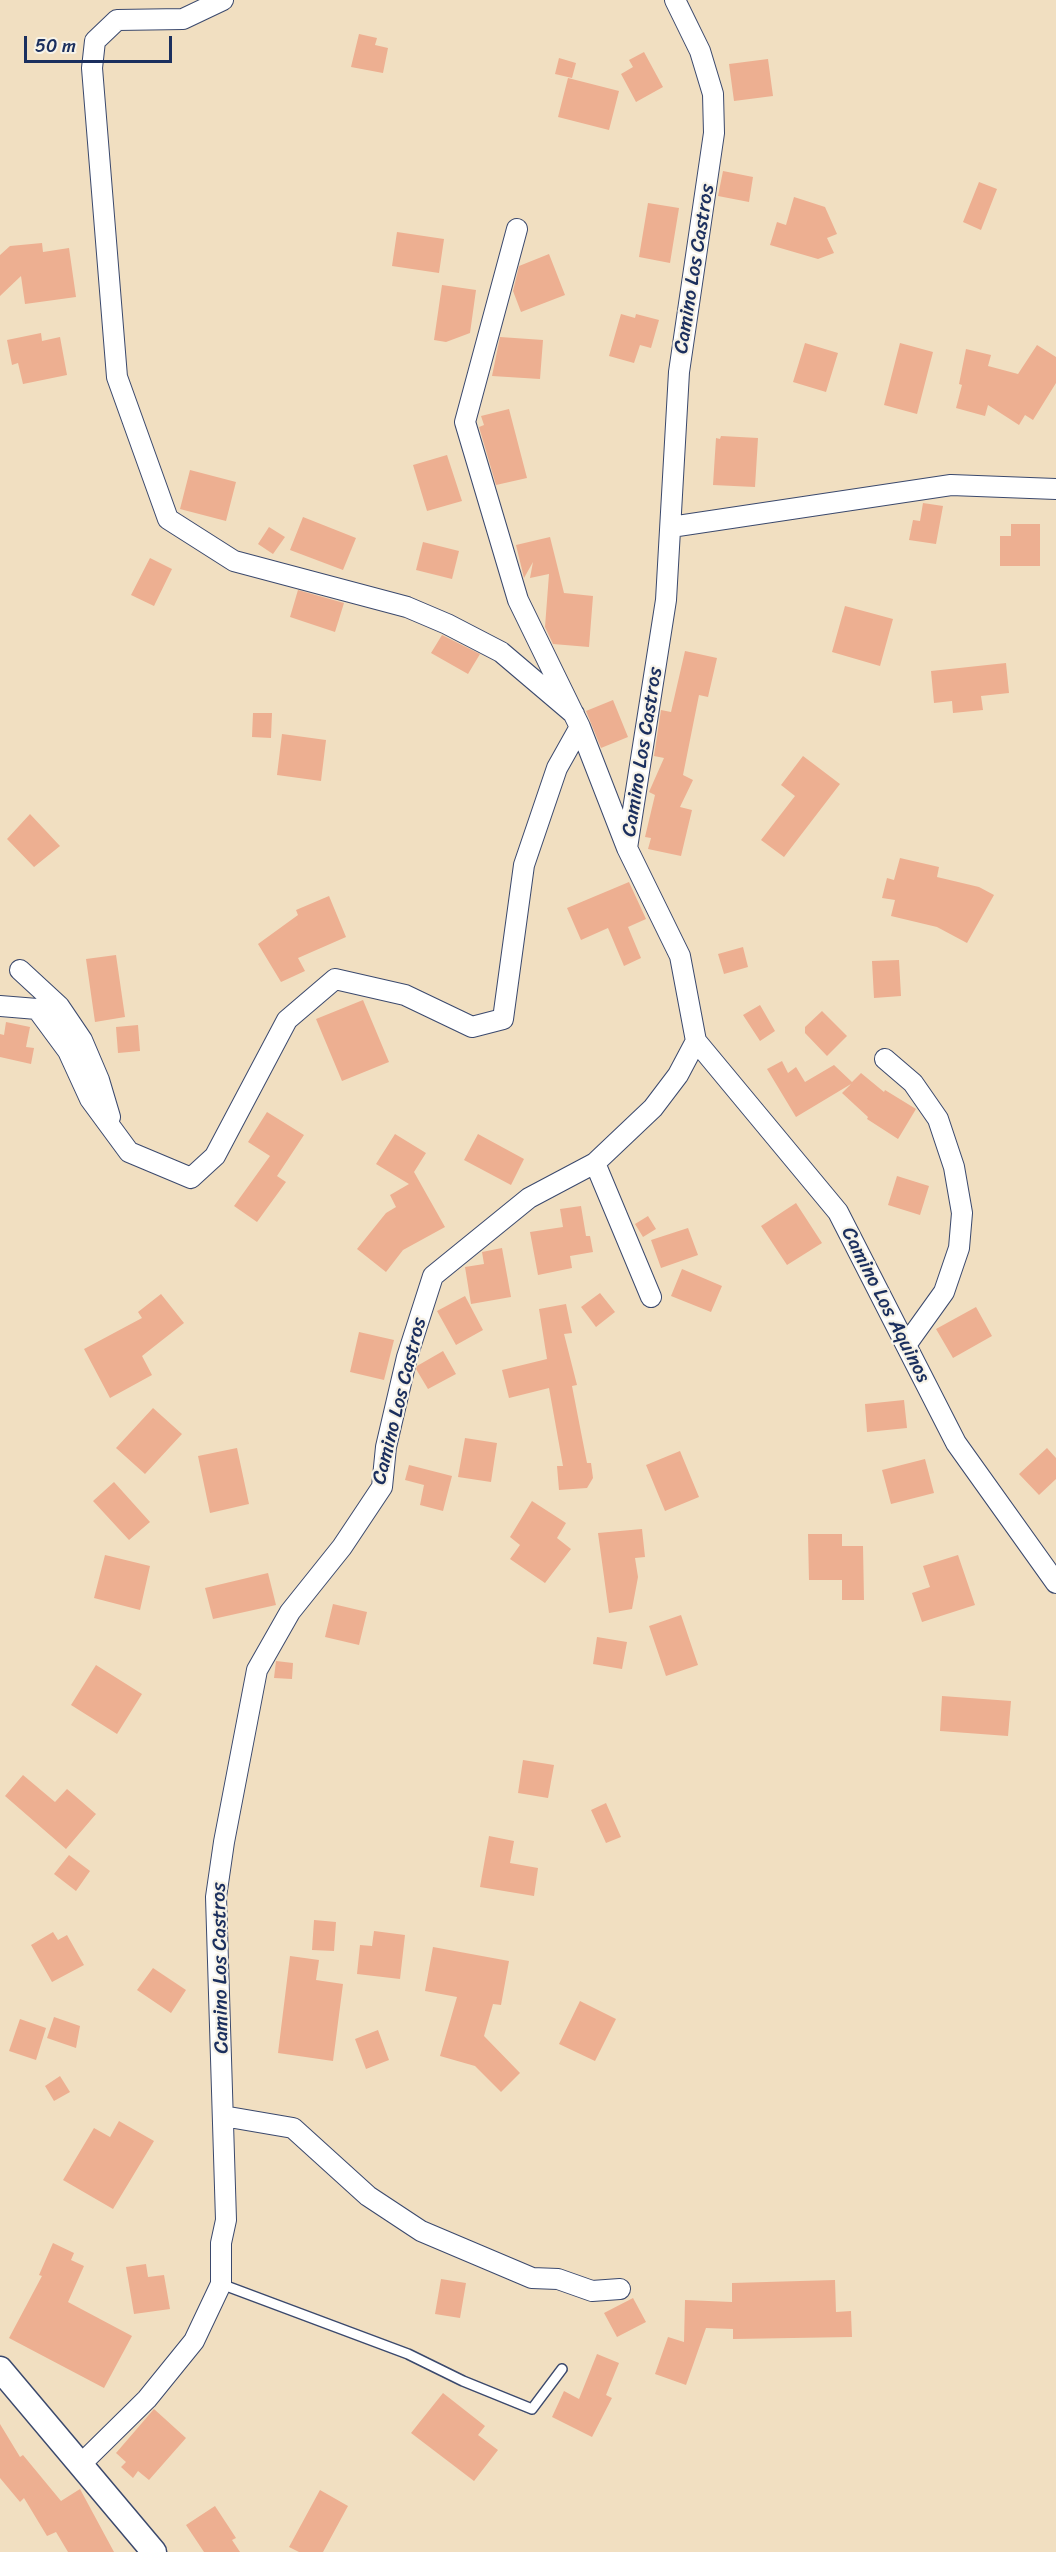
<!DOCTYPE html>
<html>
<head>
<meta charset="utf-8">
<style>
	body { margin:0 }
	#map { position:relative; width:1056px; height:2552px; overflow:hidden; background:#f1dfc1; font-family:Sriracha,sans-serif }
	canvas { display:block }
	.scale { position:absolute; left:24px; top:36px; width:148px; height:27px; box-sizing:border-box; border:3px solid #1b2f5e; border-top:0; padding-left:8px; font-size:18px; line-height:21px; white-space:nowrap; color:#1b2f5e; -webkit-text-stroke:4px #f7f3e8; paint-order:stroke }
</style>
</head>
<body>
<div id="map">
<canvas width="1056" height="2552"></canvas>
<div class="scale">50 m</div>
</div>
<script>
const ctx = document.querySelector('canvas').getContext('2d');
ctx.lineJoin = 'round';
function fillPath(path, color) {
  ctx.fillStyle = color;
  ctx.fill(path, 'evenodd');
}
function poly(rows) {
  const path = new Path2D();
  for (const r of rows) {
    path.moveTo(r[0], r[1]);
    for (let i = 2; i < r.length; i += 2) path.lineTo(r[i], r[i + 1]);
  }
  return path;
}
function stroke(path, color, width, dash) {
  ctx.strokeStyle = color;
  ctx.lineWidth = width;
  ctx.lineCap = dash ? 'butt' : 'round';
  ctx.setLineDash(dash || []);
  ctx.stroke(path);
}
function drawText(font, color, halo, rows, align = 'center') {
  ctx.font = font + ' Sriracha,sans-serif';
  ctx.lineWidth = 4.5;
  ctx.setLineDash([]);
  ctx.textBaseline = 'middle';
  ctx.strokeStyle = halo;
  ctx.fillStyle = color;
  for (const [text, x, y, turn = 0] of rows) {
    ctx.save();
    ctx.translate(x, y);
    ctx.rotate((+turn || 0) * Math.PI / 180);
    ctx.textAlign = isNaN(turn) ? turn : align;
    if (halo) ctx.strokeText(text, 0, 0);
    ctx.fillText(text, 0, 0);
    ctx.restore();
  }
}
const building = poly([
	[359,34,377,38,375,45,388,48,383,73,351,67],
	[644,52,663,87,636,102,621,74,633,67,629,60],
	[559,58,576,63,572,78,555,74],
	[768,59,773,96,734,101,729,64],
	[568,78,619,91,609,130,558,117],
	[723,171,753,177,749,202,718,196],
	[979,182,997,189,981,230,963,222],
	[794,197,825,207,837,234,827,238,834,253,818,259,770,245,777,222,786,225],
	[648,203,679,208,670,263,639,257],
	[397,232,444,239,439,273,392,266],
	[42,243,43,252,69,248,76,297,25,304,21,276,0,296,0,255,10,246],
	[549,254,565,295,521,312,513,291,519,266],
	[442,285,476,290,470,333,446,342,434,340],
	[621,314,635,318,636,314,659,320,651,348,640,345,634,363,609,356],
	[41,333,42,341,60,337,67,375,23,384,18,363,12,365,7,340],
	[500,337,543,340,540,379,492,376],
	[805,343,838,353,826,392,793,382],
	[900,343,933,352,917,414,884,405],
	[1037,345,1056,357,1056,383,1033,420,1025,415,1019,425,988,405,985,416,956,408,962,385,959,384,966,349,991,355,988,366,1018,374],
	[509,409,527,478,496,485,479,427,484,425,481,416],
	[721,436,758,438,755,487,713,485,716,438,720,439],
	[447,455,462,501,427,511,413,465],
	[190,470,236,482,226,521,180,509],
	[923,503,943,506,936,544,909,540,913,520,920,521],
	[303,517,356,538,343,570,290,550],
	[1011,524,1040,524,1040,566,1000,566,1000,536,1011,536],
	[269,527,285,537,273,554,258,544],
	[550,537,564,593,593,596,589,647,553,644,545,627,549,574,530,578,533,562,524,578,516,545],
	[423,542,459,551,452,579,416,570],
	[150,558,172,569,154,606,131,595],
	[298,590,344,603,335,632,290,617],
	[845,606,893,619,880,666,832,652],
	[442,635,480,654,468,674,431,653],
	[685,651,717,658,708,697,699,695,683,775,693,780,680,807,692,810,681,856,648,849,651,838,645,837,655,795,649,792,664,758,654,756,661,710,671,712],
	[1006,663,1009,693,981,696,983,710,953,713,952,701,934,703,931,671],
	[613,700,628,737,601,748,586,711],
	[253,713,272,713,271,738,252,737],
	[282,734,326,740,321,781,277,775],
	[803,756,840,784,784,857,761,840,795,796,781,785],
	[30,814,60,846,34,867,7,839],
	[900,858,939,867,937,877,979,887,994,895,967,943,937,927,891,916,895,900,882,898,887,878,894,880],
	[629,882,646,919,628,927,641,958,624,966,608,928,581,940,567,908],
	[329,896,346,937,298,958,305,971,281,982,258,944,298,915,296,910],
	[743,947,748,967,724,974,718,954],
	[116,955,125,1017,95,1022,86,959],
	[899,960,901,996,874,998,872,961],
	[363,1000,389,1062,342,1081,316,1019],
	[760,1005,775,1031,760,1041,743,1015],
	[822,1011,847,1036,827,1056,805,1033,805,1027],
	[6,1022,30,1027,26,1047,34,1048,31,1064,0,1057,0,1034,4,1035],
	[138,1025,140,1051,118,1053,116,1027],
	[782,1061,788,1073,796,1067,805,1082,834,1065,852,1082,861,1073,884,1092,885,1090,916,1109,898,1139,867,1119,868,1117,842,1093,851,1084,796,1117,767,1069],
	[267,1112,304,1135,277,1176,286,1182,257,1222,234,1206,270,1156,248,1142],
	[395,1134,426,1153,414,1172,445,1227,403,1250,386,1272,357,1249,386,1213,396,1207,390,1195,409,1184,376,1164],
	[478,1134,524,1159,511,1185,464,1160],
	[897,1176,929,1186,920,1215,888,1205],
	[796,1203,822,1243,787,1265,761,1226],
	[581,1206,586,1236,590,1236,593,1252,570,1256,572,1268,538,1275,530,1232,563,1227,560,1209],
	[648,1216,656,1229,643,1237,635,1224],
	[688,1228,698,1255,661,1268,651,1240],
	[502,1248,511,1297,471,1304,465,1267,484,1264,482,1252],
	[682,1269,722,1286,711,1312,671,1296],
	[600,1293,615,1312,596,1327,581,1307],
	[161,1294,184,1323,142,1356,152,1375,110,1398,84,1349,142,1318,138,1312],
	[465,1296,483,1330,456,1345,437,1311],
	[566,1304,572,1333,564,1334,577,1385,572,1386,587,1463,591,1463,593,1478,587,1488,559,1490,557,1466,563,1466,549,1388,509,1398,502,1370,547,1359,539,1309],
	[976,1307,992,1336,953,1358,936,1329],
	[359,1332,394,1340,384,1380,350,1372],
	[443,1351,456,1374,428,1389,416,1369,417,1366],
	[904,1400,907,1428,867,1432,865,1404],
	[153,1408,182,1434,145,1474,116,1448],
	[465,1438,497,1443,491,1482,458,1477],
	[237,1448,249,1504,210,1513,198,1456],
	[1047,1448,1056,1458,1056,1479,1039,1495,1019,1474],
	[680,1451,699,1497,665,1511,646,1465],
	[925,1459,934,1493,891,1504,882,1470],
	[409,1465,452,1476,443,1511,420,1505,424,1485,405,1480],
	[114,1482,150,1522,129,1540,93,1501],
	[532,1501,566,1523,557,1538,571,1549,545,1583,510,1559,520,1545,510,1537],
	[642,1529,645,1557,635,1558,638,1577,632,1609,609,1613,598,1533],
	[808,1534,842,1534,842,1546,863,1546,864,1600,842,1600,842,1580,809,1580],
	[105,1555,150,1566,140,1610,94,1598],
	[958,1555,975,1605,922,1622,912,1593,930,1587,923,1566],
	[268,1573,276,1605,213,1619,205,1588],
	[333,1604,367,1612,359,1645,325,1637],
	[681,1615,698,1665,666,1676,649,1626],
	[597,1637,627,1642,622,1669,593,1664],
	[276,1661,293,1663,292,1679,274,1678],
	[96,1665,142,1694,117,1734,71,1705],
	[942,1696,1011,1701,1008,1736,940,1731],
	[523,1760,554,1765,548,1798,518,1793],
	[23,1775,55,1802,67,1789,96,1814,66,1849,5,1796],
	[606,1803,621,1837,606,1843,591,1810],
	[489,1836,514,1841,510,1863,538,1868,534,1896,480,1887],
	[69,1855,90,1871,76,1891,54,1874],
	[314,1920,336,1922,334,1951,312,1950],
	[374,1931,405,1935,400,1979,357,1974,360,1945,372,1946],
	[53,1932,58,1940,67,1935,84,1965,52,1982,31,1945],
	[433,1947,509,1961,501,2005,493,2004,484,2036,520,2073,501,2092,475,2066,440,2056,457,1997,425,1991],
	[290,1956,319,1960,316,1980,343,1984,333,2061,278,2053],
	[153,1968,186,1990,171,2013,137,1990],
	[580,2001,616,2019,595,2061,559,2044],
	[54,2017,80,2026,76,2048,47,2038],
	[20,2019,46,2028,36,2060,9,2051],
	[378,2030,389,2060,366,2069,355,2039],
	[60,2076,70,2092,54,2101,45,2086],
	[119,2121,154,2141,113,2209,63,2180,94,2128,110,2137],
	[53,2243,74,2253,71,2260,84,2266,68,2302,132,2336,104,2388,9,2338,42,2276,39,2275],
	[146,2264,148,2277,164,2275,170,2309,134,2314,126,2267],
	[441,2279,466,2283,460,2318,435,2314],
	[835,2280,836,2312,851,2311,852,2337,733,2339,733,2329,706,2328,686,2385,655,2374,668,2337,684,2342,685,2300,732,2302,732,2283],
	[633,2298,646,2322,617,2337,604,2313],
	[597,2354,619,2363,606,2395,612,2398,592,2437,552,2417,564,2391,579,2399],
	[443,2393,485,2426,478,2435,498,2450,474,2481,411,2433],
	[154,2409,186,2438,149,2480,138,2471,133,2478,121,2467,126,2462,116,2453],
	[0,2424,20,2457,23,2455,61,2501,80,2489,114,2552,68,2552,56,2532,47,2536,24,2498,20,2502,0,2478],
	[320,2490,348,2506,323,2552,299,2552,289,2547],
	[215,2506,236,2538,232,2540,240,2552,204,2552,186,2525]
]);
const service = poly([
	[221,2284,408,2354,463,2381,532,2409,562,2369]
]);
const minor = poly([
	[223,0,183,19,117,20,95,41,92,68,117,377,168,519,234,561,407,607,447,624,501,652,574,714],
	[517,229,465,422,518,600,580,727,627,848],
	[671,527,951,485,1056,489],
	[20,970,59,1006,82,1040,99,1080,110,1117],
	[0,1006,37,1009,68,1051,90,1099,129,1152,191,1178,215,1156,287,1020,335,979,405,995,472,1027,503,1019,524,865,557,768,580,727],
	[696,1041,838,1212,956,1443,1056,1583],
	[885,1059,913,1083,938,1119,954,1167,962,1213,959,1248,944,1292,906,1345],
	[595,1163,651,1297],
	[223,2116,293,2128,368,2196,421,2231,532,2278,558,2279,592,2291,620,2289],
	[80,2465,147,2399,194,2341,221,2284,221,2243,226,2220,216,1897,224,1842,257,1670,290,1612,342,1547,382,1487,386,1447,407,1357,433,1276,529,1198,595,1163,653,1108,678,1075,696,1041,680,956,627,848,666,600,679,372,714,133,713,94,700,51,675,0]
]);
const tertiary = poly([
	[0,2369,154,2552]
]);
const streetNames = [
	["Camino Los Castros",695,269,-81],
	["Camino Los Castros",643,752,-81],
	["Camino Los Aquinos",885,1305,63],
	["Camino Los Castros",400,1401,-76],
	["Camino Los Castros",221,1968,-91]
];
fillPath(building, '#edaf91');
stroke(service, '#3b496d', 12);
stroke(minor, '#3b496d', 22);
stroke(tertiary, '#3b496d', 27);
stroke(service, '#fff', 9);
stroke(minor, '#fff', 20);
stroke(tertiary, '#fff', 24);
drawText('20px', '#1b2f5e', '#f7f3e8', streetNames);
</script>
</body>
</html>
